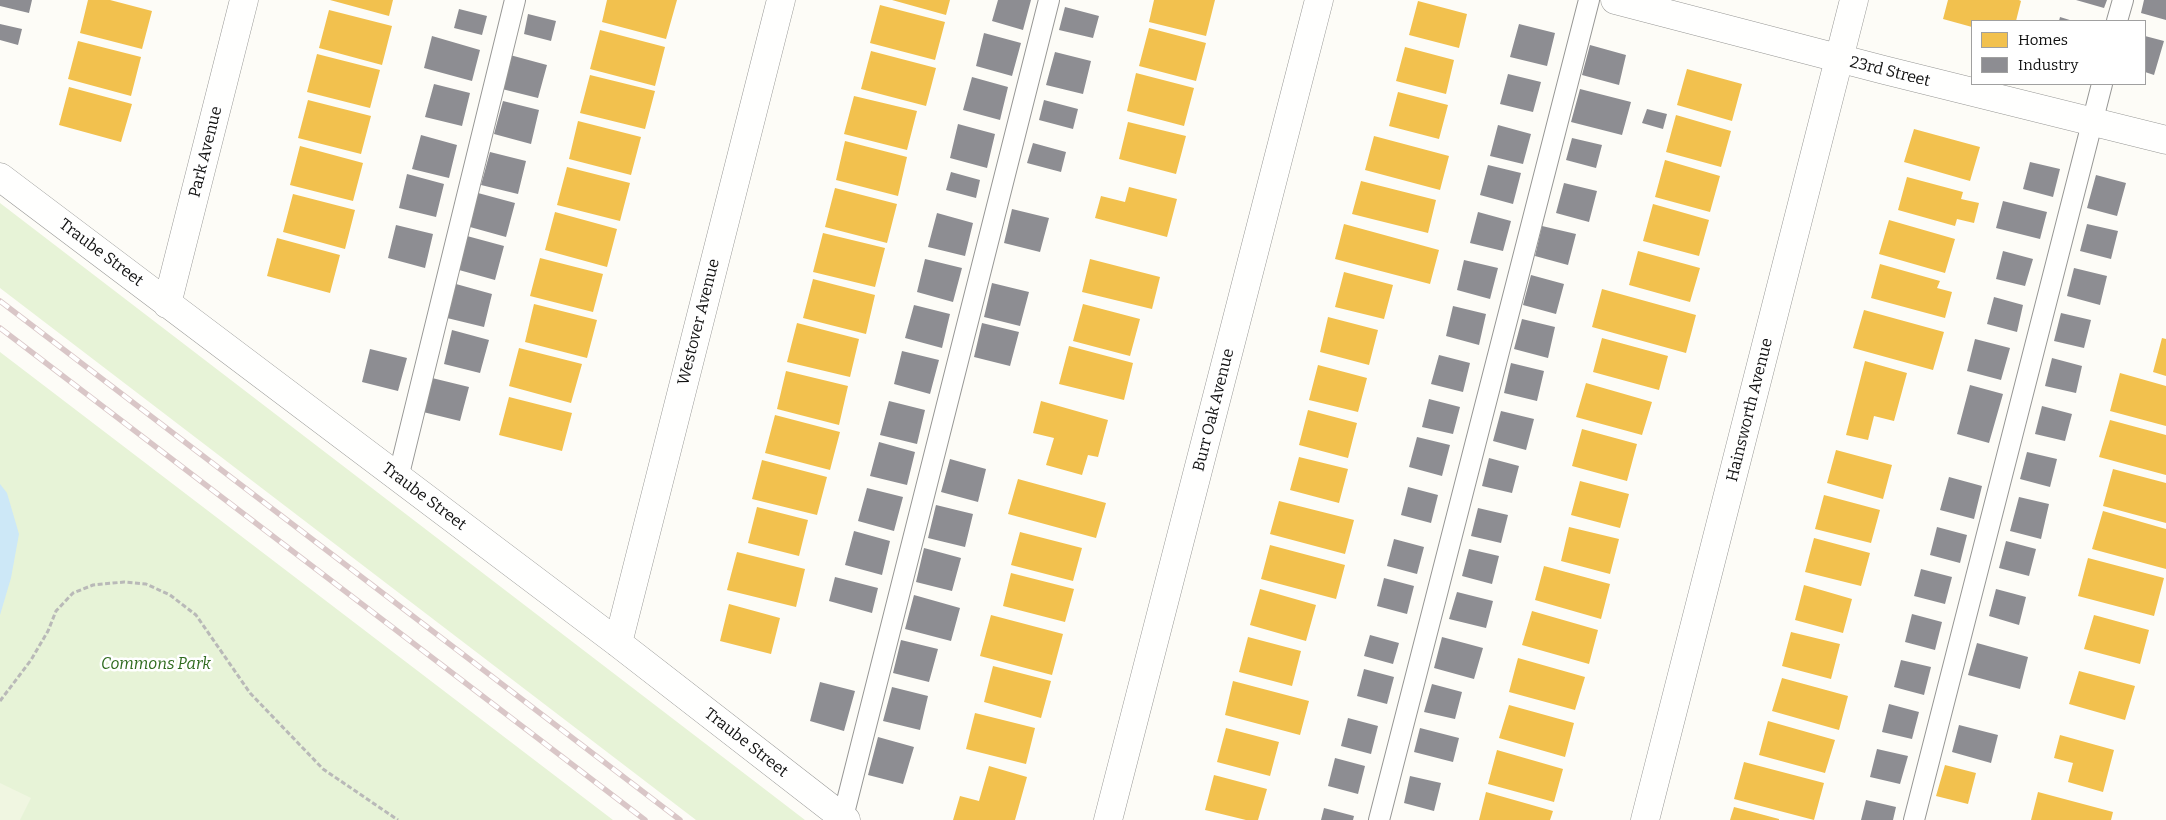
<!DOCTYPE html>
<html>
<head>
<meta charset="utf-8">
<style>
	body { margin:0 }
	#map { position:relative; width:2166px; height:820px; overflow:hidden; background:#fdfcf7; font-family:Bitter,serif }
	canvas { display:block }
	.legend { position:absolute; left:1971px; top:20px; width:175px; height:65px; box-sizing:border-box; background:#fff; border:1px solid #a0a0a0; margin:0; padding:6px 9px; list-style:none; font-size:15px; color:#111 }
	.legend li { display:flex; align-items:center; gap:10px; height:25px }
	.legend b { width:25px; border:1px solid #a0a0a0 }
</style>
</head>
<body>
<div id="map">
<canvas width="2166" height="820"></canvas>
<ul class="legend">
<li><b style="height:14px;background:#f2c14e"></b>Homes</li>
<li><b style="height:14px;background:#8d8d92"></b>Industry</li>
</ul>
</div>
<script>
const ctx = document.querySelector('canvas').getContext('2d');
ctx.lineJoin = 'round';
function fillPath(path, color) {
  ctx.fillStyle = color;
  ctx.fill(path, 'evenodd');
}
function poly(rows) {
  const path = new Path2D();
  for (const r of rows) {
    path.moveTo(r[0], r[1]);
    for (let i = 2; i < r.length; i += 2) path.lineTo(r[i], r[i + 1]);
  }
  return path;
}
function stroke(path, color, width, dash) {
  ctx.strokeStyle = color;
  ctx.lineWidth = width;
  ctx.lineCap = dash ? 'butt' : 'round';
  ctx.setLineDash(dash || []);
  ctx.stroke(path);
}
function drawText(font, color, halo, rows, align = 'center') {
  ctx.font = font + ' Bitter,serif';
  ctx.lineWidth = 5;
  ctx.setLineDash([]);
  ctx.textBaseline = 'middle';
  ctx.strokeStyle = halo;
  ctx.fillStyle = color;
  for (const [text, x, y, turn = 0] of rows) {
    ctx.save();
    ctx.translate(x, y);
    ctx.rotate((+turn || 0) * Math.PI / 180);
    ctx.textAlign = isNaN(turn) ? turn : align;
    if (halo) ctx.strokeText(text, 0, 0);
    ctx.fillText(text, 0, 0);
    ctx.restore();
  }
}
const green = poly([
	[0,203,805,820,696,820,0,288],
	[0,352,613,820,0,820]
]);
const pitch = poly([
	[0,783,31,798,20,820,0,820]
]);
const water = poly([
	[0,484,7,493,19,534,11,578,0,615]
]);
const homes = poly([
	[88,0,110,0,152,11,142,49,80,33],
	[330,0,393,0,389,16],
	[607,0,677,0,666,39,602,22],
	[892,0,950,0,946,15],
	[1154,0,1215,0,1206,36,1149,22],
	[1948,0,2019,0,2021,1,2016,21,1972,21,1972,27,1943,19],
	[1418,1,1467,14,1459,48,1409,35],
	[880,5,945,22,935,60,870,43],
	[329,10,392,26,382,65,319,48],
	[1149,28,1206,43,1196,81,1139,66],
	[600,30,665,47,655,86,590,69],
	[78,41,141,57,131,96,68,79],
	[1405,47,1454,60,1446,94,1396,81],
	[871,51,936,68,926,106,861,89],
	[317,54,380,70,370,108,307,92],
	[1687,69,1742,84,1732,121,1677,105],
	[1136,73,1194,88,1184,126,1127,111],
	[590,75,655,91,645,129,580,113],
	[69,87,132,104,121,142,59,125],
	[1398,92,1448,105,1439,139,1389,126],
	[854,96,917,111,907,150,844,134],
	[308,100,371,116,361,154,298,138],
	[1676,115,1731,131,1721,167,1666,152],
	[578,121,641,137,631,175,569,159],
	[1128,122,1186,136,1176,174,1119,159],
	[1914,129,1980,147,1970,181,1904,162],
	[1374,136,1449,156,1440,190,1365,170],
	[845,141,907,157,898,196,836,180],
	[300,146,363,163,353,201,290,185],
	[1665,160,1720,176,1710,212,1655,197],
	[567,167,630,183,620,221,557,205],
	[1907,177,1963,192,1961,199,1979,203,1974,223,1957,219,1955,226,1898,210],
	[1361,181,1436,200,1428,233,1352,214],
	[1129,187,1177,199,1167,237,1095,218,1101,196,1125,202],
	[835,188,897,204,887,243,825,227],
	[293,194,355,210,345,249,283,232],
	[1653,204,1709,220,1699,256,1643,241],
	[555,212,617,229,607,267,545,250],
	[1889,220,1955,239,1945,273,1879,254],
	[1344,224,1439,250,1430,284,1335,259],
	[823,233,885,248,875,287,813,272],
	[277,238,340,255,330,293,267,276],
	[1638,251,1700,268,1690,302,1629,285],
	[540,258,603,274,593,312,530,296],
	[1090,259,1160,277,1152,309,1082,292],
	[1880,264,1940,281,1937,288,1952,292,1945,318,1871,298],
	[1344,272,1393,285,1384,319,1335,307],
	[813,279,875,295,866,334,803,318],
	[1602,289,1696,315,1686,353,1592,327],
	[534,304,597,320,587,358,525,342],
	[1083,304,1140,319,1130,356,1073,341],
	[1864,310,1944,332,1933,370,1853,348],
	[1328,317,1378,330,1369,365,1320,352],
	[797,323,859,339,850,377,787,362],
	[1602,338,1668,356,1659,390,1593,372],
	[2162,338,2166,339,2166,376,2153,372],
	[1069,346,1133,363,1124,400,1059,384],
	[519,348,582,364,571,403,509,386],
	[1865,361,1907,373,1894,421,1874,416,1868,440,1846,435],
	[1318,365,1367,378,1358,412,1309,400],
	[786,371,848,386,839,425,777,409],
	[2120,373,2166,386,2166,426,2110,411],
	[1586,383,1652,402,1642,435,1576,417],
	[509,397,572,413,562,451,499,435],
	[1041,401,1108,420,1098,457,1088,455,1082,475,1046,465,1054,438,1033,433],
	[1308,410,1357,423,1348,458,1299,445],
	[775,415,840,432,830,470,765,453],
	[2110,420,2166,435,2166,475,2099,457],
	[1582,429,1637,444,1627,481,1572,466],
	[1836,450,1892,465,1883,499,1827,483],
	[1299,457,1348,469,1339,503,1290,490],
	[762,460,827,477,817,515,752,499],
	[2113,469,2166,483,2166,523,2103,506],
	[1018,479,1106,503,1096,538,1008,514],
	[1580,481,1629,494,1620,528,1571,515],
	[1824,495,1880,510,1871,543,1815,529],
	[1279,501,1354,520,1345,554,1270,534],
	[757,507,808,520,799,556,748,543],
	[2103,511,2166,529,2166,569,2092,549],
	[1569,527,1619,539,1610,574,1561,561],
	[1020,532,1082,548,1073,581,1011,565],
	[1814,538,1870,553,1861,586,1805,572],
	[1270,545,1345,565,1336,599,1261,579],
	[737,552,805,569,796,607,727,590],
	[2088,558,2164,578,2154,616,2078,596],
	[1544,566,1610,584,1601,619,1535,600],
	[1011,573,1074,589,1065,622,1003,606],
	[1804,585,1852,599,1843,633,1795,620],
	[1260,589,1316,605,1306,641,1250,625],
	[729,604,780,618,771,654,720,641],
	[1532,611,1598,630,1589,664,1522,645],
	[991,615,1063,634,1052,675,980,656],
	[2094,615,2149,630,2140,664,2084,649],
	[1791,632,1840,644,1831,679,1782,666],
	[1248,637,1301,651,1292,686,1239,672],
	[1518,658,1585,677,1575,710,1509,692],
	[993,666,1051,681,1041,718,984,702],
	[2079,671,2135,686,2125,720,2069,704],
	[1782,678,1848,696,1839,730,1772,711],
	[1233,681,1309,701,1300,735,1225,715],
	[1509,705,1574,723,1565,757,1499,738],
	[975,713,1035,728,1026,764,966,749],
	[1768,721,1835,740,1825,773,1759,755],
	[1226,728,1279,742,1270,776,1217,762],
	[2060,735,2114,750,2103,792,2068,782,2073,763,2054,758],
	[1497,750,1563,769,1554,802,1488,784],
	[1744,762,1824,783,1814,820,1734,799],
	[1945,765,1976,773,1968,804,1936,796],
	[989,766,1027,777,1015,820,953,820,960,796,979,801],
	[1214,775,1267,789,1258,820,1246,820,1205,810],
	[1486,792,1553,811,1550,820,1479,820],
	[2038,792,2113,812,2111,820,2031,820],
	[1734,807,1779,819,1779,820,1730,820]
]);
const industry = poly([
	[0,0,32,0,29,13,0,6],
	[998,0,1031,0,1023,30,992,21],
	[2076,0,2107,0,2104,8],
	[2144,0,2166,0,2166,20,2141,13],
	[1065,7,1099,16,1093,38,1059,30],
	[459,9,487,16,482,35,454,28],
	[528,14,556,21,551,41,524,34],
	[2060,17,2073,21,2059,21],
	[0,24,22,29,18,45,0,40],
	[1519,24,1555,33,1547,66,1510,57],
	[984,33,1021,43,1012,76,976,66],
	[432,36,480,50,472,81,424,68],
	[2145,36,2164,41,2154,75,2145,72],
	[1590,45,1626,55,1619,85,1582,75],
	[1055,52,1091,61,1083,94,1046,85],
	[510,55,547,65,538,98,502,89],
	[1508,74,1541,82,1533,112,1500,104],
	[972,77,1008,87,1000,120,963,110],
	[434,84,470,93,462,126,425,117],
	[1580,89,1631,102,1622,135,1571,122],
	[1044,100,1078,109,1073,129,1039,120],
	[503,101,539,110,531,144,494,134],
	[1647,109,1667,114,1663,129,1642,123],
	[958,124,995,134,987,168,950,158],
	[1498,125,1531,134,1523,164,1490,156],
	[421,135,457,145,449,178,412,169],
	[1572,138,1602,145,1596,168,1566,160],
	[1033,143,1066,152,1061,172,1027,163],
	[490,152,526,161,518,194,481,185],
	[2030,162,2060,169,2053,197,2023,189],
	[1488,165,1521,173,1513,204,1480,195],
	[951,172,980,180,976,198,946,190],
	[407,174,444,184,436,217,399,208],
	[2096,175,2126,183,2117,216,2087,208],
	[1564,183,1597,191,1589,222,1556,213],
	[478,193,515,203,506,237,470,227],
	[2003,201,2047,212,2040,239,1996,228],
	[1012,209,1049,218,1040,252,1004,243],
	[1478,212,1511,221,1503,251,1470,243],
	[937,213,973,223,965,256,928,247],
	[2087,224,2118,231,2111,259,2080,251],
	[396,225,433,234,425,268,388,258],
	[1542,226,1576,234,1568,265,1535,256],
	[467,236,504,246,495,280,459,270],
	[2003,251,2033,259,2025,286,1996,279],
	[925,259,962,268,953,302,917,292],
	[1464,260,1498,268,1490,299,1457,290],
	[2074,268,2107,276,2100,305,2067,296],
	[1531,275,1564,284,1556,314,1523,305],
	[992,283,1029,292,1020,326,984,317],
	[456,284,492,294,484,327,447,318],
	[1994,297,2023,305,2017,332,1987,324],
	[914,305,950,314,942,348,905,338],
	[1453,306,1486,314,1479,345,1446,336],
	[2061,313,2091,320,2084,348,2054,341],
	[1522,319,1555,327,1548,358,1514,349],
	[982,323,1019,332,1010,366,974,357],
	[452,330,489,340,480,373,444,364],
	[1975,339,2010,348,2001,380,1967,371],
	[370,349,407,358,398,391,362,382],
	[902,351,939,360,930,394,894,384],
	[1439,355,1470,363,1463,392,1431,384],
	[2052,358,2082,366,2076,393,2045,386],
	[1511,363,1544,371,1537,401,1504,393],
	[432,378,469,387,460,421,423,412],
	[1970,385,2003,394,1989,443,1957,434],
	[1429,399,1460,407,1453,434,1422,427],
	[889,401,925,410,917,444,880,435],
	[2042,406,2072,414,2065,441,2035,434],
	[1501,411,1534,419,1526,450,1493,441],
	[1417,437,1450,445,1442,476,1409,467],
	[879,442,915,452,907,485,870,476],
	[2027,452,2057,459,2050,487,2020,479],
	[1489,458,1519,466,1512,493,1482,486],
	[950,459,986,469,978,502,941,492],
	[1949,477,1982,486,1974,519,1940,510],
	[1408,487,1438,495,1431,523,1401,515],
	[867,488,903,497,894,531,858,521],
	[2019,497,2049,504,2041,539,2010,531],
	[936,505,973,514,965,547,928,538],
	[1478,508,1508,515,1501,543,1471,536],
	[1937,527,1967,535,1960,563,1930,555],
	[854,531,890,541,882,575,845,565],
	[1394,539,1424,547,1417,574,1387,566],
	[2006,541,2036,549,2029,576,1999,568],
	[924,548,961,558,952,591,916,582],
	[1469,549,1499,556,1492,584,1462,576],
	[1921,569,1952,577,1945,604,1914,596],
	[835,577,878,588,872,613,829,601],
	[1384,578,1414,586,1407,614,1377,606],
	[1996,589,2026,597,2019,625,1989,616],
	[1457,592,1493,601,1486,628,1449,619],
	[914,595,960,608,951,641,905,629],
	[1912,614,1942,622,1935,650,1905,642],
	[1370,635,1399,643,1393,664,1364,656],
	[1442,637,1483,648,1474,679,1434,668],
	[901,640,938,649,929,682,893,673],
	[1977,643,2028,657,2020,689,1968,675],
	[1901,660,1931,667,1924,695,1894,687],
	[1364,669,1394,677,1387,704,1357,696],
	[820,682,855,691,844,731,810,721],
	[1432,684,1462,692,1455,719,1424,712],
	[892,687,928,696,920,730,883,721],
	[1889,704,1919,712,1912,739,1882,732],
	[1348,718,1378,726,1371,754,1341,746],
	[1959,725,1998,735,1991,763,1952,752],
	[1420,728,1459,738,1453,762,1414,752],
	[878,737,914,747,903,784,868,775],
	[1877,749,1908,756,1900,784,1870,777],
	[1335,758,1365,766,1358,794,1328,786],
	[1410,776,1441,783,1434,811,1404,803],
	[1866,800,1896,807,1893,820,1861,820],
	[1324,808,1354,816,1353,820,1321,820]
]);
const path = poly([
	[0,701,31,660,48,631,56,611,73,593,93,585,124,582,146,584,170,595,196,615,250,693,323,769,398,820]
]);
const lane = poly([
	[2117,21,2123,0],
	[398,478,515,0],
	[843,817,1049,0],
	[1379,820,1589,0],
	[1914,820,2102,84]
]);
const street = poly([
	[1615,0,1884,70,2166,140],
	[0,177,618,643,846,820],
	[167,304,244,0],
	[618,643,781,0],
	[1108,820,1319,0],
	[1645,820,1854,0]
]);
const rail = poly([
	[0,301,680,820],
	[0,328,645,820]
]);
const streetNames = [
	["23rd Street",1890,72,14],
	["Park Avenue",206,152,-76],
	["Traube Street",101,253,37],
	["Westover Avenue",699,322,-76],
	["Burr Oak Avenue",1214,410,-76],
	["Hainsworth Avenue",1750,410,-76],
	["Traube Street",424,497,37],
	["Traube Street",746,743,38]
];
const parkNames = [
	["Commons Park",156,665]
];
fillPath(green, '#e7f3d7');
fillPath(pitch, '#f0f6e1');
fillPath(water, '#cde8f7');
fillPath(homes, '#f2c14e');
fillPath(industry, '#8d8d92');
stroke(lane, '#979795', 22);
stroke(street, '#979795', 29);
stroke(path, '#b9b9b8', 3, [5, 2.5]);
stroke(lane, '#fffffe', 20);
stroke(street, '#fffffe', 28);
stroke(rail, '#d9c6c7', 5.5);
stroke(rail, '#fff', 4, [11]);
drawText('16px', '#111', '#fff', streetNames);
drawText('italic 16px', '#2f6b1f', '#fff', parkNames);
</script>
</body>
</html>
